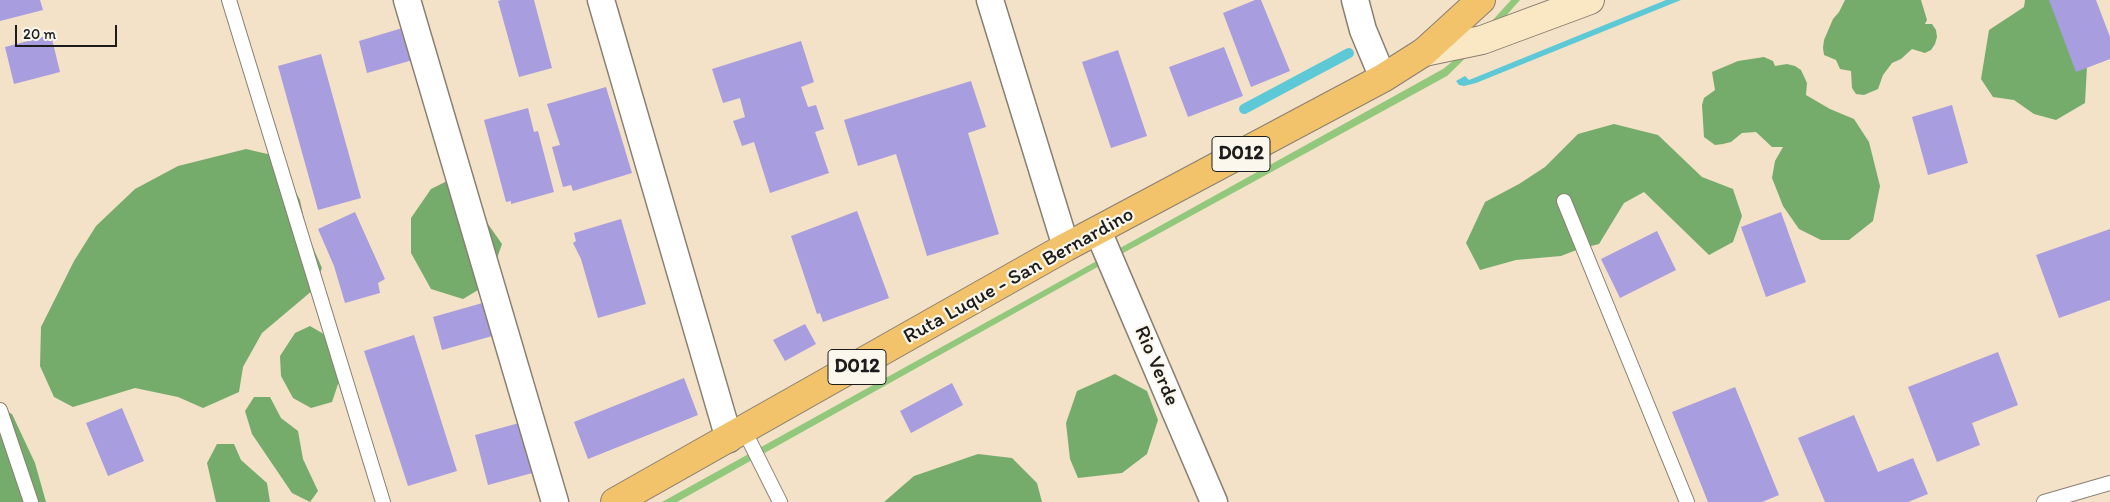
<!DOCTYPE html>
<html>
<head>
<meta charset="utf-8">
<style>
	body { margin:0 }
	#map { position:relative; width:2110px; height:502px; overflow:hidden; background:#f3e2c7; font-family:Itim,sans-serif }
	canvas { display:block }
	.scale { position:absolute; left:15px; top:25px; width:102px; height:22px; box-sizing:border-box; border:2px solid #1c1c1c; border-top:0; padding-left:6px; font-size:15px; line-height:18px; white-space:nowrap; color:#1c1c1c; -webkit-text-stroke:4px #fbf7ec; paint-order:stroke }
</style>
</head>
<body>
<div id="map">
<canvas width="2110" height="502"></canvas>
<div class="scale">20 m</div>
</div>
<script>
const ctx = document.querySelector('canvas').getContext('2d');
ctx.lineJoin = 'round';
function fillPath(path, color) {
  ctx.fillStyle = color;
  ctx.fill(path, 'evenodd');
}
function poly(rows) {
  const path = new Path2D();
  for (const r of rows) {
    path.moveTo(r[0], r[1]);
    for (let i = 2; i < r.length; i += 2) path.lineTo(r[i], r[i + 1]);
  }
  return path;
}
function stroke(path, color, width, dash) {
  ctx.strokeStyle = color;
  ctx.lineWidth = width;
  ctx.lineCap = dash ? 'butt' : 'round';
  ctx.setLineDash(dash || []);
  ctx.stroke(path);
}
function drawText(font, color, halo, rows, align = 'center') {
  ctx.font = font + ' Itim,sans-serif';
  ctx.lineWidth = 4.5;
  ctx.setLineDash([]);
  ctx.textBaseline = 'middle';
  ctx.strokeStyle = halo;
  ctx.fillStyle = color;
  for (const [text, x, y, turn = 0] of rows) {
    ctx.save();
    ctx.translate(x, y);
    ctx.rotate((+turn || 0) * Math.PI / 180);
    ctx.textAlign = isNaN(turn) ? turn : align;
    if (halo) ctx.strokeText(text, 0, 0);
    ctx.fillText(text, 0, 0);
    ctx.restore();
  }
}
const green = poly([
	[1511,0,1520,0,1489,35,1447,76,1083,275,677,502,662,502,1443,69,1463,53]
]);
const forest = poly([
	[1845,0,1921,0,1927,20,1925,24,1932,24,1936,30,1937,37,1935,44,1931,50,1925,53,1912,49,1901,59,1892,63,1883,75,1878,89,1864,95,1856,94,1852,88,1851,71,1840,69,1836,60,1824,55,1823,48,1824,40,1833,19,1839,12],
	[2025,0,2054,0,2087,66,2085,103,2056,120,2034,114,2014,100,1993,97,1981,79,1989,30,2024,7],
	[1764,57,1773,61,1775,66,1787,64,1795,66,1801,70,1807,83,1806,95,1830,109,1854,119,1869,142,1880,186,1873,221,1849,240,1821,240,1799,229,1783,206,1772,178,1775,161,1783,147,1772,147,1756,132,1742,133,1731,142,1723,144,1715,145,1704,137,1702,105,1704,98,1715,90,1712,72,1738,61],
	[1614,124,1658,135,1702,177,1733,189,1742,216,1733,242,1709,255,1644,192,1624,203,1599,244,1579,249,1561,256,1516,260,1480,270,1466,243,1485,202,1519,184,1545,167,1578,134],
	[246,149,276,156,300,200,307,234,322,268,313,290,262,333,243,367,239,392,203,408,178,397,135,388,73,407,54,397,40,366,41,327,74,261,96,226,135,189,178,166],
	[455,177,502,244,488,284,463,299,431,289,411,253,411,218,431,189],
	[310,326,322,333,335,346,339,381,332,402,311,408,293,398,281,376,280,356,295,333],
	[1115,374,1147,391,1158,420,1147,454,1122,473,1078,478,1070,459,1066,423,1077,391],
	[254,397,270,397,281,418,298,431,303,459,318,491,310,502,292,493,252,434,245,411],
	[0,408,12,414,35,463,46,502,0,502],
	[217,444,234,444,241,460,267,483,270,502,216,502,207,463],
	[978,454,1012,458,1037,483,1042,502,884,502,914,476]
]);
const water = poly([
	[1666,0,1681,0,1476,83,1464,86,1459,85,1456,81,1465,76,1469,80]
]);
const stream = poly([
	[1244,109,1349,53]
]);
const building = poly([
	[0,0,40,0,43,10,0,21],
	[501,0,534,0,552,68,519,77,498,1],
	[1255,0,1261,0,1290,71,1251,87,1223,13],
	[2049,0,2096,0,2110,37,2110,59,2076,72],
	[409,26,413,60,367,73,359,41],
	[51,35,60,72,14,84,5,47],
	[801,41,814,82,801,87,808,107,816,105,824,129,815,132,829,173,770,193,754,142,742,146,733,121,745,117,740,98,723,103,712,69],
	[1224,47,1243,96,1188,117,1169,67],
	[1118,50,1147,136,1111,148,1082,62],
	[321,54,361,198,318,210,278,66],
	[971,81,986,127,968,133,999,234,927,256,896,154,858,166,844,120],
	[606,87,632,173,573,191,571,185,563,187,552,147,560,145,547,104],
	[1952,105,1968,163,1928,175,1912,117],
	[528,108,534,132,538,131,554,192,511,204,511,201,506,202,484,120],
	[857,211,889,298,823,322,820,313,817,314,791,236],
	[355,212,385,279,378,283,380,293,345,303,334,266,318,229],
	[1781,212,1806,282,1766,297,1741,227],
	[621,219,646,304,598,318,581,259,573,243,576,241,574,233],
	[2110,229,2110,300,2059,318,2036,255],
	[1657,231,1676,270,1620,298,1601,259],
	[486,302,496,335,442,350,433,317],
	[805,324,816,344,785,361,773,340],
	[414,335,457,471,408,486,364,351],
	[1998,352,2018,405,1972,423,1980,445,1937,462,1908,387],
	[684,378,698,415,588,459,574,422],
	[952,383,963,405,911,433,900,411],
	[1735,387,1779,495,1762,502,1708,502,1672,412],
	[122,408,144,461,108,476,86,423],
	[1854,415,1878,472,1913,458,1928,494,1908,502,1825,502,1798,438],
	[523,422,536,472,488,485,475,435]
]);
const lane = poly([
	[229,0,383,502],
	[1564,201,1687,502],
	[0,410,31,502],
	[744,430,780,502],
	[2044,502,2110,483]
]);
const street = poly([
	[407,0,555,502],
	[601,0,729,439],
	[990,0,1066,247],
	[1355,0,1363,30,1383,78],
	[1098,231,1214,502]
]);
const secondary = poly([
	[1424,52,1482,40,1590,0]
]);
const primary = poly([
	[615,502,1066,247,1383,78,1424,52,1481,0]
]);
const shields = [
	[1241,154,58],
	[857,367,58]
];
const shieldNames = [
	["D012",1241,154],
	["D012",857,367]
];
const streetNames = [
	["Ruta Luque - San Bernardino",1019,276,-29],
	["Rio Verde",1156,366,67]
];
fillPath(green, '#92c87b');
fillPath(forest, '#75ac6b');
fillPath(water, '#5dc9d6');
stroke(stream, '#5dc9d6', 10);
fillPath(building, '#a89dde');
stroke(lane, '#887f72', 16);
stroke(street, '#887f72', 29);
stroke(secondary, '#887f72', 30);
stroke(primary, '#887f72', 30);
stroke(lane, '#fff', 14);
stroke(street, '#fff', 26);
stroke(secondary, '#fae7c3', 28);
stroke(primary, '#f2c36a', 28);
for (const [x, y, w] of shields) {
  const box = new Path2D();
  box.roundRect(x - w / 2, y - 17.5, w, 35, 4);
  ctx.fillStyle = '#fbf7ec';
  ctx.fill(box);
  stroke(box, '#1c1c1c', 1);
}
drawText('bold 20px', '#1c1c1c', null, shieldNames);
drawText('21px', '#1c1c1c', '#fbf7ec', streetNames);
</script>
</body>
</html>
